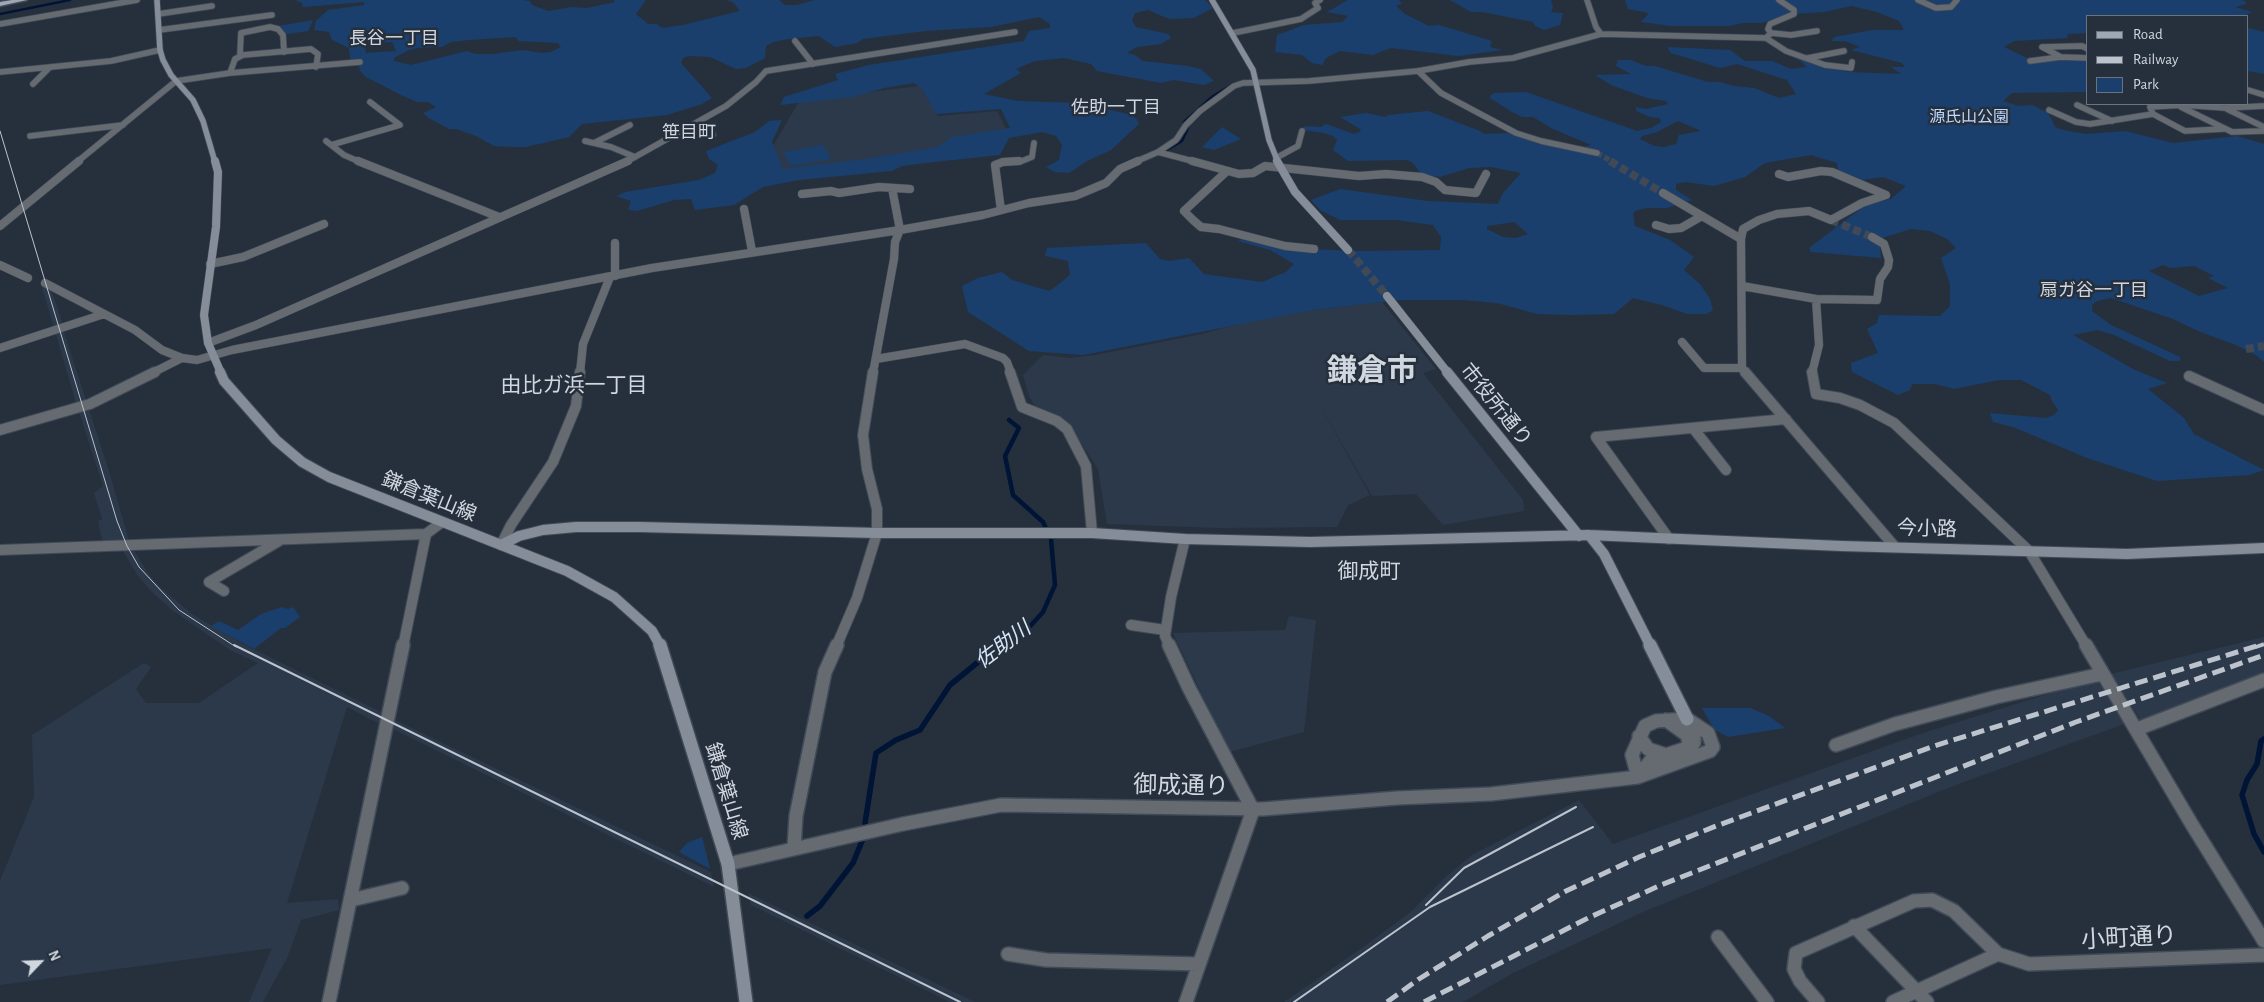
<!DOCTYPE html>
<html>
<head>
<meta charset="utf-8">
<style>
	body { margin:0 }
	#map { position:relative; width:2264px; height:1002px; overflow:hidden; background:#26303d; font-family:"Alegreya Sans",sans-serif }
	canvas { display:block }
	.legend { position:absolute; left:2086px; top:15px; width:162px; height:90px; box-sizing:border-box; background:#26303d; border:1px solid #6a737e; margin:0; padding:6px 9px; list-style:none; font-size:15px; color:#d1d7df }
	.legend li { display:flex; align-items:center; gap:10px; height:25px }
	.legend b { width:25px; border:1px solid #6a737e }
	.north { position:absolute; left:15px; top:937px; width:50px; height:50px; -webkit-text-stroke:4px #26303d; paint-order:stroke; rotate:66deg; font-size:14px; font-weight:700; line-height:20px; text-align:center; color:#d1d7df }
	.north::after { content:''; display:block; margin:auto; width:18px; height:22px; background:#d1d7df; clip-path:polygon(50% 0,100% 100%,50% 72%,0 100%) }
</style>
</head>
<body>
<div id="map">
<canvas width="2264" height="1002"></canvas>
<ul class="legend">
<li><b style="height:6px;background:#9da7b5"></b>Road</li>
<li><b style="height:6px;background:#bcc3cc"></b>Railway</li>
<li><b style="height:14px;background:#1a3f6d"></b>Park</li>
</ul>
<div class="north">N</div>
</div>
<script>
const ctx = document.querySelector('canvas').getContext('2d');
ctx.lineJoin = 'round';
function fillPath(path, color) {
  ctx.fillStyle = color;
  ctx.fill(path, 'evenodd');
}
function poly(rows) {
  const path = new Path2D();
  for (const r of rows) {
    path.moveTo(r[0], r[1]);
    for (let i = 2; i < r.length; i += 2) path.lineTo(r[i], r[i + 1]);
  }
  return path;
}
function stroke(path, color, width, dash) {
  ctx.strokeStyle = color;
  ctx.lineWidth = width;
  ctx.lineCap = dash ? 'butt' : 'round';
  ctx.setLineDash(dash || []);
  ctx.stroke(path);
}
function drawText(font, color, halo, rows, align = 'center') {
  ctx.font = font + ' "Alegreya Sans","Noto Sans JP",sans-serif';
  ctx.lineWidth = 5;
  ctx.setLineDash([]);
  ctx.textBaseline = 'middle';
  ctx.strokeStyle = halo;
  ctx.fillStyle = color;
  for (const [text, x, y, turn = 0] of rows) {
    ctx.save();
    ctx.translate(x, y);
    ctx.rotate((+turn || 0) * Math.PI / 180);
    ctx.textAlign = isNaN(turn) ? turn : align;
    if (halo) ctx.strokeText(text, 0, 0);
    ctx.fillText(text, 0, 0);
    ctx.restore();
  }
}
const built = poly([
	[920,86,938,116,997,111,1007,130,950,150,779,172,773,146,800,100],
	[41,285,50,286,63,325,54,327],
	[1382,302,1436,369,1423,373,1523,500,1524,511,1443,525,1416,494,1372,496,1314,395,1370,495,1348,505,1337,527,1221,528,1107,524,1098,469,1072,429,1035,406,1029,396,1023,375,1043,355,1071,358,1095,355,1202,334,1249,321,1313,310],
	[63,329,87,403,77,406,55,331],
	[88,406,108,468,130,544,103,544,98,521,102,519,94,493,103,486,78,409],
	[122,549,133,549,149,575,160,587,192,614,241,643,381,712,380,724,347,707,287,903,338,899,339,910,301,920,287,958,263,1002,249,1002,272,948,0,985,0,881,34,797,32,735,144,663,151,667,136,689,146,703,199,703,258,663,230,650,172,610,153,593,138,576],
	[1289,616,1316,620,1304,732,1229,752,1173,633,1285,630],
	[2264,637,2264,673,2141,720,2111,674],
	[2096,679,2124,724,1953,786,1643,912,1513,973,1463,1002,1284,1002,1362,948,1412,911,1448,875,1472,855,1579,800,1613,844,1923,733],
	[395,720,711,872,714,887,393,729],
	[748,893,954,992,975,1002,950,1002,751,905]
]);
const green = poly([
	[295,0,522,0,530,1,532,5,548,11,572,7,587,8,615,2,614,0,646,0,636,14,648,24,657,24,662,28,683,25,740,11,734,3,727,0,779,0,785,5,797,5,815,0,1205,0,1213,8,1194,18,1169,19,1148,10,1135,13,1132,21,1136,27,1168,34,1171,38,1161,44,1137,47,1127,53,1135,55,1143,61,1188,66,1201,69,1214,81,1204,85,1174,80,1161,83,1097,71,1091,64,1064,58,1035,61,1016,69,1021,73,984,94,1018,101,1079,103,1128,114,1137,119,1139,124,1111,150,1087,161,1069,173,1055,172,1046,167,1059,160,1062,145,1056,136,1042,132,1009,138,1000,155,934,162,902,166,892,171,799,180,763,187,734,205,695,210,691,199,674,200,637,211,628,210,631,201,616,196,625,192,699,180,715,173,718,165,709,159,706,151,755,132,769,121,782,120,772,142,783,169,872,158,938,147,952,137,1010,128,1001,109,936,114,922,89,914,83,884,88,853,97,780,105,784,97,838,80,835,74,869,65,1024,41,1029,31,1050,28,1050,24,1039,17,991,27,925,31,863,39,857,43,835,47,819,36,788,39,773,42,766,46,765,58,746,68,736,69,710,57,688,56,683,58,681,63,712,98,702,104,667,115,582,124,569,137,526,147,511,147,494,146,476,136,456,129,449,129,429,118,423,113,436,107,428,102,417,102,401,95,366,77,360,71,359,66,351,64,349,48,332,40,329,32,314,30,316,21,328,10,358,6,364,5,364,2,303,7,302,3],
	[515,37,519,41,558,43,561,47,551,52,541,53,523,50,493,54,475,54,467,51,411,65,394,61,394,58,409,50,418,48,442,47,451,42,469,40],
	[392,42,396,51,366,53,365,47,379,43],
	[1348,0,1399,0,1402,4,1396,6,1405,14,1429,26,1439,25,1492,41,1490,47,1502,50,1459,56,1391,48,1373,55,1340,51,1326,58,1322,65,1312,63,1302,55,1275,52,1277,35,1304,25,1342,22,1348,16,1327,12],
	[1450,0,1551,0,1553,8,1551,12,1563,13,1560,25,1544,30,1535,26,1533,22,1482,12,1471,12],
	[1625,0,2242,0,2246,2,2246,4,2235,7,2252,12,2244,16,2088,16,2088,33,2068,34,2067,38,2014,41,2004,47,2029,59,2088,57,2088,92,2012,93,2003,101,2018,106,2032,105,2048,113,2056,128,2073,132,2087,134,2125,131,2173,143,2237,136,2264,144,2264,362,2256,355,2236,345,2198,331,2173,319,2111,298,2097,301,2092,305,2092,311,2111,325,2178,356,2181,358,2179,361,2170,361,2114,335,2097,330,2073,335,2135,370,2167,383,2148,389,2184,418,2194,434,2264,470,2249,475,2157,481,2087,458,2013,427,1993,422,1990,413,2046,418,2054,415,2058,410,2052,401,2050,395,2021,380,1999,380,1954,389,1935,384,1912,384,1910,390,1898,395,1852,372,1851,363,1878,353,1867,329,1877,323,1879,315,1940,316,1950,306,1950,284,1941,258,1956,248,1947,239,1930,231,1911,229,1879,239,1881,258,1811,252,1809,248,1867,204,1891,199,1906,186,1883,177,1848,182,1839,177,1837,163,1811,155,1765,163,1745,177,1714,186,1685,182,1676,184,1676,190,1692,200,1667,208,1646,208,1635,211,1633,214,1635,226,1670,240,1694,257,1684,270,1700,284,1710,299,1713,310,1707,314,1687,314,1662,305,1633,298,1614,314,1573,315,1537,314,1497,303,1463,300,1400,300,1313,310,1083,355,1029,351,968,312,962,286,978,278,1002,272,1012,280,1049,291,1059,284,1070,275,1068,261,1045,256,1047,248,1146,243,1160,259,1170,261,1189,258,1204,274,1262,282,1286,272,1294,264,1270,250,1238,241,1247,236,1305,249,1358,251,1440,250,1441,237,1433,225,1396,220,1340,220,1320,210,1311,200,1340,189,1428,201,1498,204,1503,193,1521,173,1491,167,1469,168,1440,177,1422,175,1412,162,1406,160,1348,161,1333,150,1337,140,1333,136,1324,133,1303,130,1305,126,1321,127,1326,124,1354,134,1361,131,1360,129,1340,117,1366,113,1386,117,1388,115,1428,111,1480,131,1484,134,1509,133,1576,149,1591,145,1551,128,1533,117,1522,117,1512,112,1490,98,1490,96,1494,93,1526,92,1637,131,1651,128,1661,122,1660,118,1650,117,1636,111,1636,107,1646,109,1668,104,1666,101,1647,98,1611,85,1595,75,1631,74,1616,66,1618,60,1631,60,1646,66,1655,66,1708,82,1719,82,1734,86,1754,88,1779,98,1796,94,1787,80,1737,64,1720,68,1671,53,1667,47,1730,50,1745,61,1772,61,1791,69,1807,67,1801,61,1789,55,1792,55,1823,67,1849,72,1901,74,1891,67,1905,67,1902,63,1851,50,1860,47,1845,41,1831,41,1835,37,1872,30,1904,30,1899,21,1877,12,1851,6,1824,12,1795,14,1761,23,1743,23,1729,26,1671,26,1641,22,1649,13,1628,9],
	[1678,121,1701,131,1679,135,1676,144,1664,147,1654,146,1640,139,1642,136,1657,132],
	[1514,222,1528,234,1516,238,1503,237,1487,229,1487,226],
	[2163,265,2170,268,2194,266,2214,276,2208,278,2228,288,2199,296,2149,271],
	[313,20,308,31,287,34,282,28,273,27],
	[2248,28,2264,32,2264,74,2248,71],
	[1222,127,1241,139,1214,150,1202,147],
	[823,145,831,159,790,166,784,152],
	[282,607,288,609,293,607,300,617,285,628,281,628,254,649,211,626,219,621,238,630,261,614],
	[1702,708,1750,708,1769,716,1785,728,1728,737,1714,729],
	[702,837,710,869,679,852,687,843]
]);
const streamFar2 = poly([
	[0,14,70,0],
	[1167,150,1182,141,1188,128,1184,122,1213,96,1235,83]
]);
const streamFar1 = poly([
	[997,647,1023,634,1043,612,1055,585,1051,539,1043,522,1013,495,1005,456,1019,428,1009,420]
]);
const stream = poly([
	[2264,739,2261,741,2257,764,2247,780,2242,795,2254,834,2264,852],
	[865,823,876,753,896,740,920,730,950,685,999,645],
	[807,916,820,906,853,863,862,841]
]);
const streetTunnelFar1 = poly([
	[1597,153,1613,162]
]);
const streetTunnel = poly([
	[1610,161,1663,193],
	[1831,220,1872,237],
	[2246,349,2264,346]
]);
const secondaryTunnel = poly([
	[1348,250,1387,296]
]);
const streetFar3 = poly([
	[1587,0,1596,27,1601,34],
	[1918,0,1936,8,1951,7,1957,0],
	[158,14,212,6],
	[0,24,137,0],
	[159,30,272,15],
	[1233,33,1301,19,1318,8,1315,3,1320,0],
	[1771,33,1791,35,1817,31],
	[1766,38,1786,51,1825,65,1851,68,1852,62],
	[795,41,813,64],
	[243,55,240,54,241,33,270,27,278,29,283,35,284,52],
	[2061,57,2042,47,2082,46,2088,49],
	[1808,58,1844,51],
	[2030,61,2061,57,2088,58],
	[1418,71,1441,93,1516,133,1541,141,1597,153],
	[0,72,111,61,160,50],
	[230,73,235,59,243,55,311,49,318,54,316,67],
	[33,84,49,68],
	[2248,90,2264,95],
	[2077,105,2112,121],
	[2181,107,2232,132,2264,131],
	[2227,109,2264,127],
	[2049,110,2076,122,2090,124,2153,114,2150,107,2183,105,2225,108,2264,106],
	[2153,114,2185,131,2223,129],
	[685,129,713,135],
	[30,136,123,125],
	[326,141,344,155,360,162],
	[585,141,611,147,635,157],
	[594,143,630,125],
	[331,145,400,125,370,102],
	[1158,152,1196,162],
	[1276,158,1298,146,1302,131],
	[77,162,176,81,230,73,360,62],
	[626,162,726,106,756,82,766,71,1015,32],
	[1002,162,1022,161,1032,157,1034,143],
	[1135,162,1158,152,1176,140,1186,125,1200,111,1234,86,1243,83,1309,81,1418,71,1469,62,1513,58,1601,34,1766,38,1771,33,1768,29,1770,24,1794,14,1794,10,1779,0]
]);
const streetFar2 = poly([
	[358,161,499,217],
	[1192,161,1239,174,1253,173,1265,166,1359,176,1386,174,1422,177,1436,182,1445,190,1476,193,1486,174],
	[1227,171,1184,211,1193,220,1201,227,1219,229,1285,246,1314,249],
	[1663,193,1741,239,1742,368,1746,373],
	[802,194,831,191,839,193,879,187,910,189],
	[744,209,752,251],
	[1001,210,995,165,1003,162,1019,161],
	[1656,225,1669,229,1681,228,1702,216],
	[0,226,79,161],
	[1741,239,1743,229,1759,220,1777,214,1809,211,1831,220,1862,203,1886,195,1832,172,1821,171,1788,177,1779,174],
	[615,243,615,276],
	[210,264,243,257,324,224],
	[0,265,28,278],
	[45,283,135,330,162,350,182,358,197,360,232,350,652,268,900,230,983,215,1029,203,1075,196,1106,183,1120,169,1138,161],
	[1742,286,1816,299,1877,300,1880,279,1888,267,1889,260,1884,244,1872,237],
	[1682,342,1704,368,1742,368],
	[208,343,256,325,628,161],
	[0,348,104,314],
	[876,359,965,344,1003,358,1007,362,1011,373],
	[152,373,182,358],
	[580,373,583,344,610,277],
	[873,373,894,259,895,242,900,230,892,188],
	[1812,373,1819,345,1816,299]
]);
const streetFar1 = poly([
	[1010,372,1022,407,1057,421,1067,429,1086,466,1092,533],
	[1745,372,1895,547],
	[1812,372,1816,394,1840,398,1860,405,1894,423,2029,551,2087,647],
	[2189,376,2264,410],
	[1693,428,1726,470],
	[0,430,90,404,155,372],
	[1669,539,1596,437,1786,419],
	[501,545,511,525,553,462,576,406,580,372],
	[0,550,426,534,442,522],
	[224,591,209,582,279,541],
	[1131,625,1165,630],
	[403,647,426,534],
	[836,647,857,598,877,533,877,509,867,469,863,435,873,372],
	[1170,647,1165,636,1171,597,1185,539]
]);
const street = poly([
	[1169,645,1189,688,1253,810],
	[2086,645,2191,823,2264,941],
	[1687,719,1708,733,1713,747,1710,751,1638,777,1632,755,1645,726,1656,721,1687,719],
	[1666,720,1687,735,1690,747],
	[2137,729,2264,680],
	[1639,736,1648,749,1666,755],
	[1836,745,1895,724,1996,697,2102,674],
	[1638,777,1651,760,1690,747,1694,743,1694,732,1689,722],
	[794,848,796,816,825,672,837,645],
	[728,864,903,824,1001,805,1263,809,1397,798,1491,794,1638,777],
	[351,900,402,888],
	[1854,926,1927,1002],
	[1718,937,1767,1002],
	[1008,954,1046,960,1199,964],
	[1998,954,2029,964,2264,955],
	[329,1002,403,645],
	[1186,1002,1253,810],
	[1818,1002,1800,981,1794,969,1796,953,1914,901,1932,900,1954,911,1998,954,1893,1002]
]);
const secondaryFar3 = poly([
	[157,0,160,50,163,60,171,75,193,100,203,121,215,162],
	[1212,0,1253,70,1269,140,1278,162]
]);
const secondaryFar2 = poly([
	[215,161,218,172,216,227,204,315,208,343,221,373],
	[1277,161,1295,192,1348,250],
	[1387,296,1448,373]
]);
const secondaryFar1 = poly([
	[220,372,224,381,276,440,302,462,329,477,567,571,614,597,652,631,661,647],
	[1447,372,1579,536],
	[1589,535,1604,554,1651,647],
	[501,545,519,536,543,530,576,527,640,527,877,533,1092,533,1185,539,1310,542,1589,535,1841,546,2127,554,2264,548]
]);
const secondary = poly([
	[660,645,728,864,746,1002],
	[1650,645,1687,719]
]);
const primary = poly([
	[12,0,27,0,0,6,0,2,12,0]
]);
const tramFar1 = poly([
	[0,131,117,521,127,546,139,567,179,610,236,647]
]);
const tram = poly([
	[234,645,960,1002],
	[1426,905,1464,868,1576,807],
	[1294,1002,1430,907,1593,827]
]);
const railFar1 = poly([
	[2256,647,2264,644]
]);
const rail = poly([
	[1387,1002,1419,979,1488,936,1566,891,1639,857,1716,826,1934,746,2260,645],
	[1424,1002,1588,918,1661,885,2076,722,2264,655]
]);
const farParknames = [
	["源氏山公園",1969,117]
];
const farNeighbourhoodnames = [
	["長谷一丁目",394,39],
	["佐助一丁目",1116,108],
	["笹目町",689,133],
	["扇ガ谷一丁目",2094,291]
];
const streetNames = [
	["市役所通り",1496,405,51],
	["鎌倉葉山線",429,497,22],
	["今小路",1927,529,2],
	["鎌倉葉山線",726,791,73]
];
const neighbourhoodNames = [
	["由比ガ浜一丁目",574,386],
	["御成町",1369,572]
];
const waterNames = [
	["佐助川",1003,645,-37]
];
const nearStreetnames = [
	["御成通り",1181,786,1],
	["小町通り",2129,938,-3]
];
const townNames = [
	["鎌倉市",1372,371]
];
fillPath(built, '#2c394b');
fillPath(green, '#1a3f6d');
stroke(streamFar2, '#001436', 2.5);
stroke(streamFar1, '#001436', 4.5);
stroke(stream, '#001436', 5.5);
stroke(streetTunnelFar1, '#404955', 5.5, [5.5, 3]);
stroke(streetTunnel, '#404955', 8, [8, 4]);
stroke(secondaryTunnel, '#404955', 8, [8, 4]);
stroke(streetFar3, '#414b57', 7);
stroke(streetFar2, '#414b57', 9);
stroke(streetFar1, '#414b57', 12);
stroke(street, '#414b57', 16);
stroke(secondaryFar3, '#414b57', 7);
stroke(secondaryFar2, '#414b57', 9);
stroke(secondaryFar1, '#414b57', 12);
stroke(secondary, '#414b57', 16);
stroke(primary, '#414b57', 3);
stroke(streetFar3, '#666b72', 5.5);
stroke(streetFar2, '#666b72', 8);
stroke(streetFar1, '#666b72', 10);
stroke(street, '#666b72', 13);
stroke(secondaryFar3, '#858d98', 5.5);
stroke(secondaryFar2, '#858d98', 8);
stroke(secondaryFar1, '#858d98', 10);
stroke(secondary, '#858d98', 13);
fillPath(primary, '#9da7b5');
stroke(tramFar1, '#bcc3cc', 1);
stroke(tram, '#bcc3cc', 2);
stroke(railFar1, '#bcc3cc', 4, [10, 5]);
stroke(rail, '#bcc3cc', 5, [13, 6]);
drawText('16px', '#bcd8fe', '#26303d', farParknames);
drawText('18px', '#d1d7df', '#26303d', farNeighbourhoodnames);
drawText('20px', '#d1d7df', '#26303d', streetNames);
drawText('21px', '#d1d7df', '#26303d', neighbourhoodNames);
drawText('italic 21px', '#d8e6f9', '#26303d', waterNames);
drawText('24px', '#d1d7df', '#26303d', nearStreetnames);
drawText('bold 30px', '#d1d7df', '#26303d', townNames);
</script>
</body>
</html>
